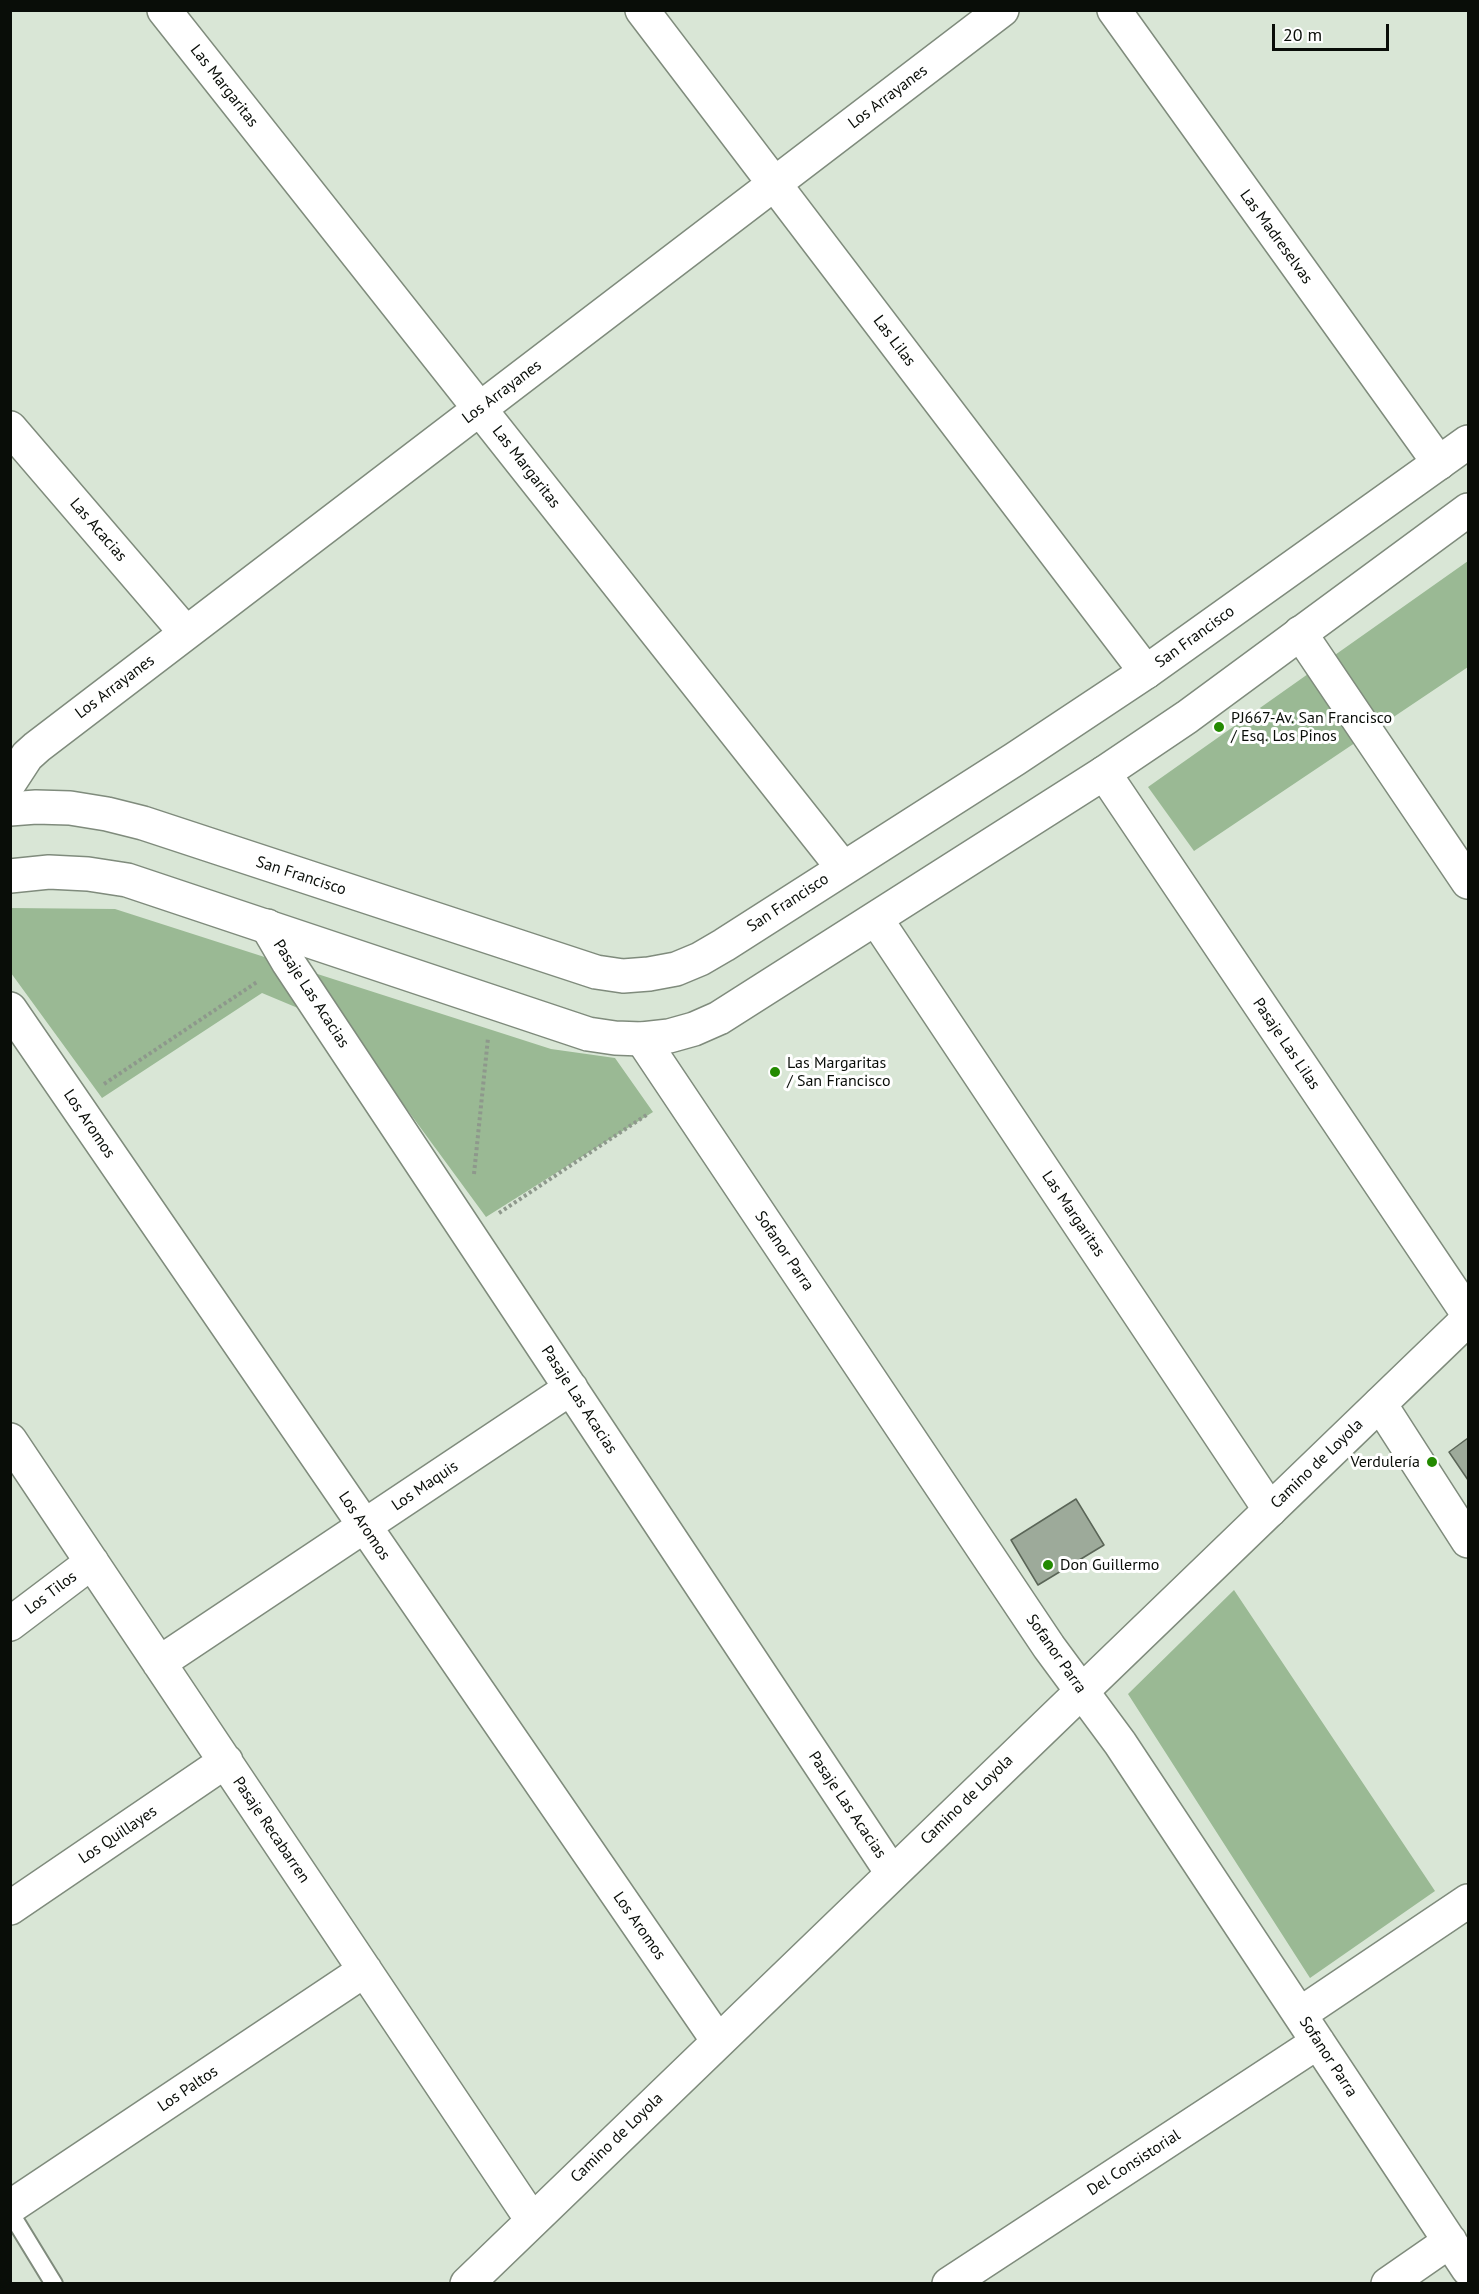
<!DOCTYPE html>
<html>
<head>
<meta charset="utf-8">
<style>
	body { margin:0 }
	#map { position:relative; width:1479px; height:2294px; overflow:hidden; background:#d9e6d6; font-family:"PT Sans",sans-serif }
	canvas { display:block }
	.frame { position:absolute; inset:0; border:12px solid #090d08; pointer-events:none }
	.scale { position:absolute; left:1272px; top:24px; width:117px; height:27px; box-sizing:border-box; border:3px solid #090d08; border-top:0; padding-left:8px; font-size:18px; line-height:21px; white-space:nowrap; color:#090d08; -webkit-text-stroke:4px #fff; paint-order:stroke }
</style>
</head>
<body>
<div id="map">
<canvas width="1479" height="2294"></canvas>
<div class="frame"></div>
<div class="scale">20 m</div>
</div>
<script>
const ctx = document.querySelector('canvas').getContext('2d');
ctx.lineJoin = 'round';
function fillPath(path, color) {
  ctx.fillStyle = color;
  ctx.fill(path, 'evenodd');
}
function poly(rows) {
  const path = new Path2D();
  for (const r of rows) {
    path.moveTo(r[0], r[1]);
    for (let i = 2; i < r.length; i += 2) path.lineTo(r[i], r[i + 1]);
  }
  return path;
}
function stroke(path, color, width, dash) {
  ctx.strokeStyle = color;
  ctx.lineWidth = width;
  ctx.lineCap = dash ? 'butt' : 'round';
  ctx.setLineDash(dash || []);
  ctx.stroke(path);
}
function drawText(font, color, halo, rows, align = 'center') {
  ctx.font = font + ' "PT Sans",sans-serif';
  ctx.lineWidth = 6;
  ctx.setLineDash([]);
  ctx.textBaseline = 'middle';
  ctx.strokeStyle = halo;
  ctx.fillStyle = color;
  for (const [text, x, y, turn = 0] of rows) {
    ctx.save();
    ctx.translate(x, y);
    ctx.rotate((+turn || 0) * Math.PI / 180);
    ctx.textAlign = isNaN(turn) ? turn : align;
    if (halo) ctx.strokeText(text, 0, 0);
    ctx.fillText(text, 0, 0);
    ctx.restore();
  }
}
const green = poly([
	[1468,561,1468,667,1194,851,1148,787],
	[10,908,115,909,551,1049,615,1058,653,1112,486,1217,348,1029,262,993,102,1098,11,973],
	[1234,1590,1435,1891,1310,1978,1128,1694]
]);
const building = poly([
	[1468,1438,1468,1480,1449,1452,1468,1438],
	[1076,1499,1104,1545,1038,1585,1011,1540,1076,1499]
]);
const path = poly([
	[104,1084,257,982],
	[474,1174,488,1038],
	[499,1213,648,1114]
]);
const lane = poly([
	[10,2212,54,2284]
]);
const street = poly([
	[164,10,843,868],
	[642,10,1146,672],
	[1114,10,1439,463],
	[10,428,186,633],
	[1300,633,1468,882],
	[1104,773,1468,1314],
	[10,782,27,756,37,747,1002,10],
	[876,919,1270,1510],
	[267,926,288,962,892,1873],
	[10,1009,718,2041],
	[642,1039,1049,1647,1120,1743,1468,2269],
	[1380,1404,1468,1541],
	[10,1440,532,2220],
	[10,1624,92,1562],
	[159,1663,571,1388],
	[10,1908,226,1761],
	[1300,2014,1468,1901],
	[10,2207,365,1970],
	[949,2284,1318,2042],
	[1388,2284,1450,2241]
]);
const secondary = poly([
	[10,809,36,807,70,808,107,814,143,823,596,972,623,976,649,974,676,969,700,959,724,945,1015,759,1146,672,1468,442],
	[10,876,49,872,88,874,127,880,588,1034,615,1038,642,1039,669,1036,694,1029,719,1018,1104,773,1187,717,1468,510],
	[467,2284,1468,1319]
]);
const markers = [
	[1219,727,6,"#238a00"],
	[775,1072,6,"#238a00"],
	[1432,1462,6,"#238a00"],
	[1048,1565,6,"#238a00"]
];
const streetNames = [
	["Las Margaritas",224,86,52],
	["Los Arrayanes",888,97,-37],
	["Las Madreselvas",1276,237,54],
	["Las Lilas",894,341,53],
	["Los Arrayanes",502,392,-37],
	["Las Margaritas",526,467,52],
	["Las Acacias",98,530,49],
	["San Francisco",1195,637,-36],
	["Los Arrayanes",115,687,-37],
	["San Francisco",301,876,18],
	["San Francisco",788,903,-33],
	["Pasaje Las Acacias",311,994,57],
	["Pasaje Las Lilas",1286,1044,56],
	["Los Aromos",89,1124,56],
	["Las Margaritas",1073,1214,56],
	["Sofanor Parra",784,1251,56],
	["Pasaje Las Acacias",579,1400,57],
	["Camino de Loyola",1317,1464,-44],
	["Los Maquis",425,1486,-34],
	["Los Aromos",364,1526,56],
	["Los Tilos",51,1593,-37],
	["Sofanor Parra",1056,1654,55],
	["Camino de Loyola",967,1800,-44],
	["Pasaje Las Acacias",847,1805,56],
	["Pasaje Recabarren",271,1830,56],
	["Los Quillayes",118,1835,-34],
	["Los Aromos",639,1926,55],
	["Sofanor Parra",1328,2057,57],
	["Los Paltos",188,2089,-34],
	["Camino de Loyola",617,2138,-44],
	["Del Consistorial",1134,2163,-33]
];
const poiNames = [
	["PJ667-Av. San Francisco",1231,718],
	["/ Esq. Los Pinos",1231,736],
	["Las Margaritas",787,1063],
	["/ San Francisco",787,1081],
	["Verdulería",1420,1462,"right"],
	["Don Guillermo",1060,1565]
];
fillPath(green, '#9ab994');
fillPath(building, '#9daa9a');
stroke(building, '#5a6557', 1.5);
stroke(lane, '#7f8b7c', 20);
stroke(street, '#7f8b7c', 36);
stroke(secondary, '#7f8b7c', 36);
stroke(path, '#8e988c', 4, [3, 3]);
stroke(lane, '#fff', 16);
stroke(street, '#fff', 33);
stroke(secondary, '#fff', 33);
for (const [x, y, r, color] of markers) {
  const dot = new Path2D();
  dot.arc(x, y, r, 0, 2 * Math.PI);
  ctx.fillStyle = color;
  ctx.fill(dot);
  stroke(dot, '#fff', 2);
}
drawText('16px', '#090d08', '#fff', streetNames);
drawText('16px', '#090d08', '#fff', poiNames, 'left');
</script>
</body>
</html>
